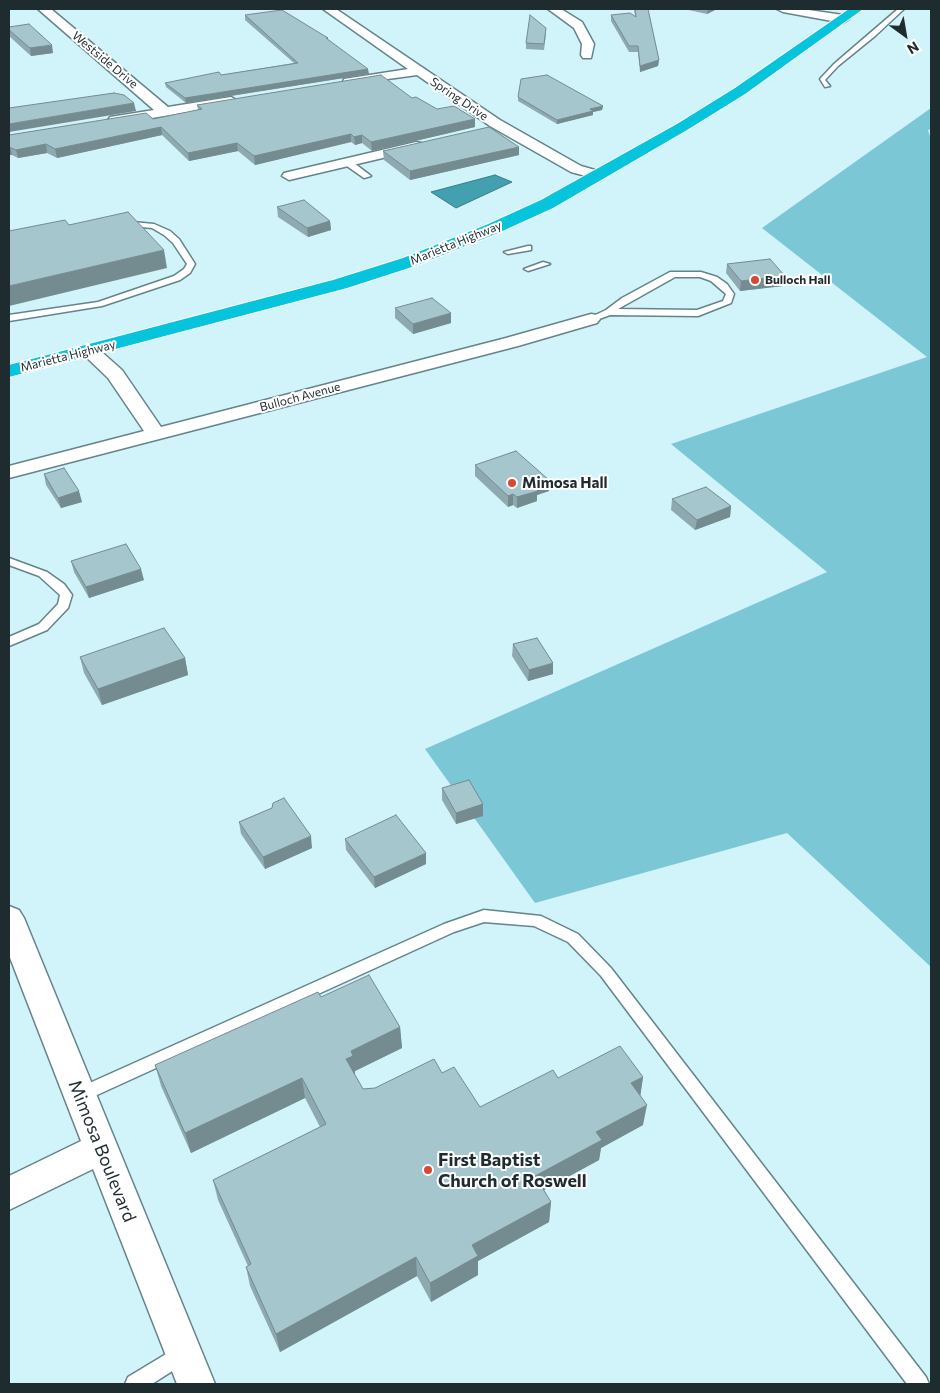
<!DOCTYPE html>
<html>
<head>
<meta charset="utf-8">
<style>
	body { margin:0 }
	#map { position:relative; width:940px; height:1393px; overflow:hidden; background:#d1f3fa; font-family:Commissioner,sans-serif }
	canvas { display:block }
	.frame { position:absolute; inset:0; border:10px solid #1f2c2f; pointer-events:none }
	.north { position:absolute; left:880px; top:10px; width:50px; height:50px; -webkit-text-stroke:4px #fff; paint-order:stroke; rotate:148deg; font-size:14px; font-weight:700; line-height:20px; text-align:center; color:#1f2c2f }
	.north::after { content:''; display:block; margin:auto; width:18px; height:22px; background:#1f2c2f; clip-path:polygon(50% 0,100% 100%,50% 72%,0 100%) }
</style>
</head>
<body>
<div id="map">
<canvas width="940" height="1393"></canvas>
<div class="frame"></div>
<div class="north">N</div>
</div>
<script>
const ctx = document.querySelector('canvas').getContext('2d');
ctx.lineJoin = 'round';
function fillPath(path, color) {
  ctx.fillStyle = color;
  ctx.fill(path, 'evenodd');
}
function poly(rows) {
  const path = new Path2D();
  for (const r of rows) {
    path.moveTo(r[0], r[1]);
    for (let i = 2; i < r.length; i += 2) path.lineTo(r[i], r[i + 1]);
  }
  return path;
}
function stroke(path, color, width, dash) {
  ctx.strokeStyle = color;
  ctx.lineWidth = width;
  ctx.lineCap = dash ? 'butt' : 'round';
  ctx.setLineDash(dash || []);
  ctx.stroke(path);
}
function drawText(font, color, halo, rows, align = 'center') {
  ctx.font = font + ' Commissioner,sans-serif';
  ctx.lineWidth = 4;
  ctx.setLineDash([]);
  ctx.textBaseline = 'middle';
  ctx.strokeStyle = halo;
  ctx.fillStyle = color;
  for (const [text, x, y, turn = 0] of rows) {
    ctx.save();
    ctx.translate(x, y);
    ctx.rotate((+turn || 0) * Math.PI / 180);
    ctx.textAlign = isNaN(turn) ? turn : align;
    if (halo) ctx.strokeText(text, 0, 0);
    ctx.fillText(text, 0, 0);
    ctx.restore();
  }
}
const green = poly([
	[931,108,931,129,928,130,931,140,931,967,787,833,535,903,425,749,827,572,671,444,927,357,762,228]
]);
const water = poly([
	[495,175,512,182,456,208,431,192,495,175]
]);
const lane = poly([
	[898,9,904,9,875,36,838,66,825,80,830,86,825,87,820,79,834,64,898,9],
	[344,160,350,160,371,176,364,178,344,164,344,160],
	[121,221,154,224,170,231,179,239,195,264,190,273,180,280,102,306,9,321,9,315,98,302,174,276,184,269,187,264,173,243,164,235,152,228,121,225,121,221],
	[528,246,531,246,531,250,508,254,504,252,528,246],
	[543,262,550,264,528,271,524,269,543,262],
	[670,272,701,272,717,277,727,284,734,294,731,303,698,316,610,315,591,322,587,319,606,310,622,298,670,272],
	[675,277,700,277,711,281,726,294,723,301,697,310,618,309,675,277],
	[9,558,47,572,64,584,72,595,68,608,47,630,9,646,9,637,39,624,58,604,60,595,39,576,9,565,9,558],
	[484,910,541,916,578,934,611,968,926,1377,929,1384,907,1384,601,976,568,942,534,926,484,922,454,932,86,1100,80,1102,74,1100,72,1095,74,1090,444,924,484,910],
	[181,1345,188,1347,190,1354,188,1361,152,1384,125,1384,128,1377,181,1345]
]);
const street = poly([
	[38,9,51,9,168,107,231,97,238,101,231,105,115,124,110,123,108,120,110,117,154,110,38,9],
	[323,9,336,9,500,120,581,166,602,172,604,175,597,179,571,172,490,126,417,75,344,85,343,82,344,79,408,69,323,9],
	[548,9,561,9,582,22,594,44,591,58,583,58,581,55,582,44,574,28,548,9],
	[777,9,802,9,843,15,849,19,843,23,783,12,777,9],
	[416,142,421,143,423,146,421,149,289,180,282,176,284,173,416,142],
	[591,314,597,315,600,319,597,323,518,346,9,478,9,466,144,431,108,378,83,354,80,350,83,346,95,346,122,370,161,427,506,338,591,314],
	[9,906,19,910,24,918,215,1384,177,1384,93,1169,9,1210,9,1176,81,1141,9,955,9,906]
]);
const highway = poly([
	[849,9,863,9,745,94,687,130,553,208,498,233,415,266,347,288,9,377,9,365,333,280,403,258,486,225,541,200,677,124,735,88,849,9]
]);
const wall = poly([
	[634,9,648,9,659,60,658,66,640,72,638,52,629,52,611,21,611,15,635,16],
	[684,9,717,9,707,14],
	[245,15,328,38,328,40,369,74,186,103,166,87,165,83,221,75,294,63,245,20],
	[9,27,53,53,31,56,9,36],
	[546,34,544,50,526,49,526,43],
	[518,97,603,106,602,110,593,112,593,115,557,124,518,101],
	[412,98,437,109,475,119,475,127,372,151,362,143,355,145,351,142,255,165,238,151,189,161,162,135,57,158,47,153,18,158,12,155,9,155,9,135,153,119,198,110,197,105],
	[519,147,519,155,410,180,384,160,383,151],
	[277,207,330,221,331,230,308,237,278,217],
	[727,264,785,276,783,286,740,291,726,273],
	[395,308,451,323,413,334,395,318],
	[475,465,549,491,537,495,537,501,517,508,513,505,508,507,475,476],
	[44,474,82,502,61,508,46,485],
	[672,499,731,506,730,517,695,530,671,510],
	[71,561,144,580,89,598,74,572],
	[513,644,553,674,528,681,512,656],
	[80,657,185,658,188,675,102,705,84,673],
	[442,788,483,804,483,816,456,824,442,800],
	[272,808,312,848,265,869,241,834,239,822],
	[345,839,426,864,375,888,346,850],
	[321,997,400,1027,402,1048,355,1071,355,1075,363,1089,375,1088,442,1073,480,1107,558,1078,643,1077,640,1096,643,1125,601,1148,599,1160,544,1190,551,1202,549,1222,478,1261,478,1275,431,1302,417,1276,280,1352,250,1286,246,1267,248,1266,218,1200,213,1180,320,1127,305,1098,191,1153,161,1086,155,1065]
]);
const shadedWall = poly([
	[708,9,717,9,707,14],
	[52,45,53,53,31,56,30,48],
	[659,60,658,66,640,72,640,66],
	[368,69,369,74,186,103,185,98],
	[134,103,136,111,9,132,9,124],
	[603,106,602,110,593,112,593,115,557,124,557,120,590,109],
	[475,119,475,127,372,151,371,142],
	[161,127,162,135,57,158,55,149],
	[351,134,351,142,255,165,254,156],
	[362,135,362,143,355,145,354,137],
	[237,143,238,151,189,161,188,153],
	[46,144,47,153,18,158,16,150],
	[10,146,12,155,9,155,9,147],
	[519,147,519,155,410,180,410,171],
	[330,221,331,230,308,237,307,228],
	[164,250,167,268,9,306,9,286],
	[785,276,783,286,740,291,741,281],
	[451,313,451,323,413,334,413,324],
	[549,480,549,491,537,495,537,501,517,508,517,497,532,486],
	[79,491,82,502,61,508,58,498],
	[513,494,513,505,508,507,508,496],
	[731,506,730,517,695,530,697,520],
	[141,569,144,580,89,598,86,587],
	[185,658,188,675,102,705,98,689],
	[553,663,553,674,528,681,529,670],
	[483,804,483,816,456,824,456,813],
	[311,836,312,848,265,869,263,857],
	[426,853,426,864,375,888,374,877],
	[400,1027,402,1048,355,1071,355,1077,346,1059,351,1051],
	[643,1077,640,1098,631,1083],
	[302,1078,305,1098,191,1153,185,1133],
	[647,1105,643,1125,601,1148,599,1160,533,1196,535,1176,596,1132],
	[551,1202,549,1222,478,1261,478,1275,431,1302,430,1283,472,1245],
	[416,1257,417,1276,280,1352,276,1334]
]);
const building = poly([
	[635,9,648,9,659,60,640,66,638,46,629,46,611,15,630,13,636,17,635,9],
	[282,10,328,38,326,38,368,69,185,98,165,83,219,72,221,75,298,63,245,15,282,10],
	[530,15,546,28,544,44,526,43,530,15],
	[29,24,52,45,30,48,9,30,9,27,29,24],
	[381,75,412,98,416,97,437,109,454,106,475,119,371,142,362,135,354,137,351,134,254,156,237,143,188,153,161,127,55,149,46,144,16,150,9,147,9,135,146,113,153,119,202,109,197,105,381,75],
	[547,75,603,106,590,109,593,111,557,120,518,97,521,79,547,75],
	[114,93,124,95,134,103,9,124,9,108,114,93],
	[489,127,519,147,410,171,383,151,489,127],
	[304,200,330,221,307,228,277,207,304,200],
	[128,212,164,250,9,286,9,231,65,220,69,225,128,212],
	[770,259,785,276,741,281,727,264,770,259],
	[432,298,451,313,413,324,395,308,432,298],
	[516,451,549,480,532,486,538,491,517,497,513,494,508,496,475,465,516,451],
	[64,468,79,491,58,498,44,474,64,468],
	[706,487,731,506,697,520,672,499,706,487],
	[126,544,141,569,86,587,71,561,126,544],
	[164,628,185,658,98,689,80,657,164,628],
	[537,638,553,663,529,670,513,644,537,638],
	[469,780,483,804,456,813,442,788,469,780],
	[284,798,311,836,263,857,239,822,272,808,273,803,284,798],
	[396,815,426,853,374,877,345,839,396,815],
	[369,975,400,1027,351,1051,353,1056,346,1059,363,1089,375,1088,434,1059,442,1073,454,1067,480,1107,553,1070,558,1078,620,1046,643,1077,631,1083,647,1105,596,1132,602,1140,535,1176,551,1202,472,1245,478,1256,430,1283,416,1257,276,1334,246,1267,251,1264,213,1180,326,1124,302,1078,185,1133,155,1065,318,992,321,997,369,975]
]);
const markers = [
	[755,280,5,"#d64936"],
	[512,483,5,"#d64936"],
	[428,1170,5,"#d64936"]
];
const farStreetnames = [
	["Westside Drive",105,60,40],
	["Spring Drive",459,99,34],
	["Marietta Highway",456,243,-22],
	["Marietta Highway",68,356,-14],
	["Bulloch Avenue",300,397,-15]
];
const farPoinames = [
	["Bulloch Hall",765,280]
];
const poiNames = [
	["Mimosa Hall",522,483]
];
const nearStreetnames = [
	["Mimosa Boulevard",102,1151,68]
];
const nearPoinames = [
	["First Baptist",438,1160],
	["Church of Roswell",438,1181]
];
fillPath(green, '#7cc7d5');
fillPath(water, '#42a0b1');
stroke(water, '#387d8a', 1);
stroke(lane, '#65848a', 3);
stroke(street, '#65848a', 3);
stroke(highway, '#fff', 2);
fillPath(lane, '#fff');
fillPath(street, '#fff');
fillPath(highway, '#05c4dc');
fillPath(wall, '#8eaab0');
fillPath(shadedWall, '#748b90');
fillPath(building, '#a5c6cd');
stroke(building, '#748b90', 1);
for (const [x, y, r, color] of markers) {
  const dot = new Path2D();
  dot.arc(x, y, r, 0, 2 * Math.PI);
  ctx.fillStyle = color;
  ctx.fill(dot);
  stroke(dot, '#fff', 2);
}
drawText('12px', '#1f2c2f', '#fff', farStreetnames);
drawText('bold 12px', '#1f2c2f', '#fff', farPoinames, 'left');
drawText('bold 15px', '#1f2c2f', '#fff', poiNames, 'left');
drawText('18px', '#1f2c2f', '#fff', nearStreetnames);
drawText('bold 18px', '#1f2c2f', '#fff', nearPoinames, 'left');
</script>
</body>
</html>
